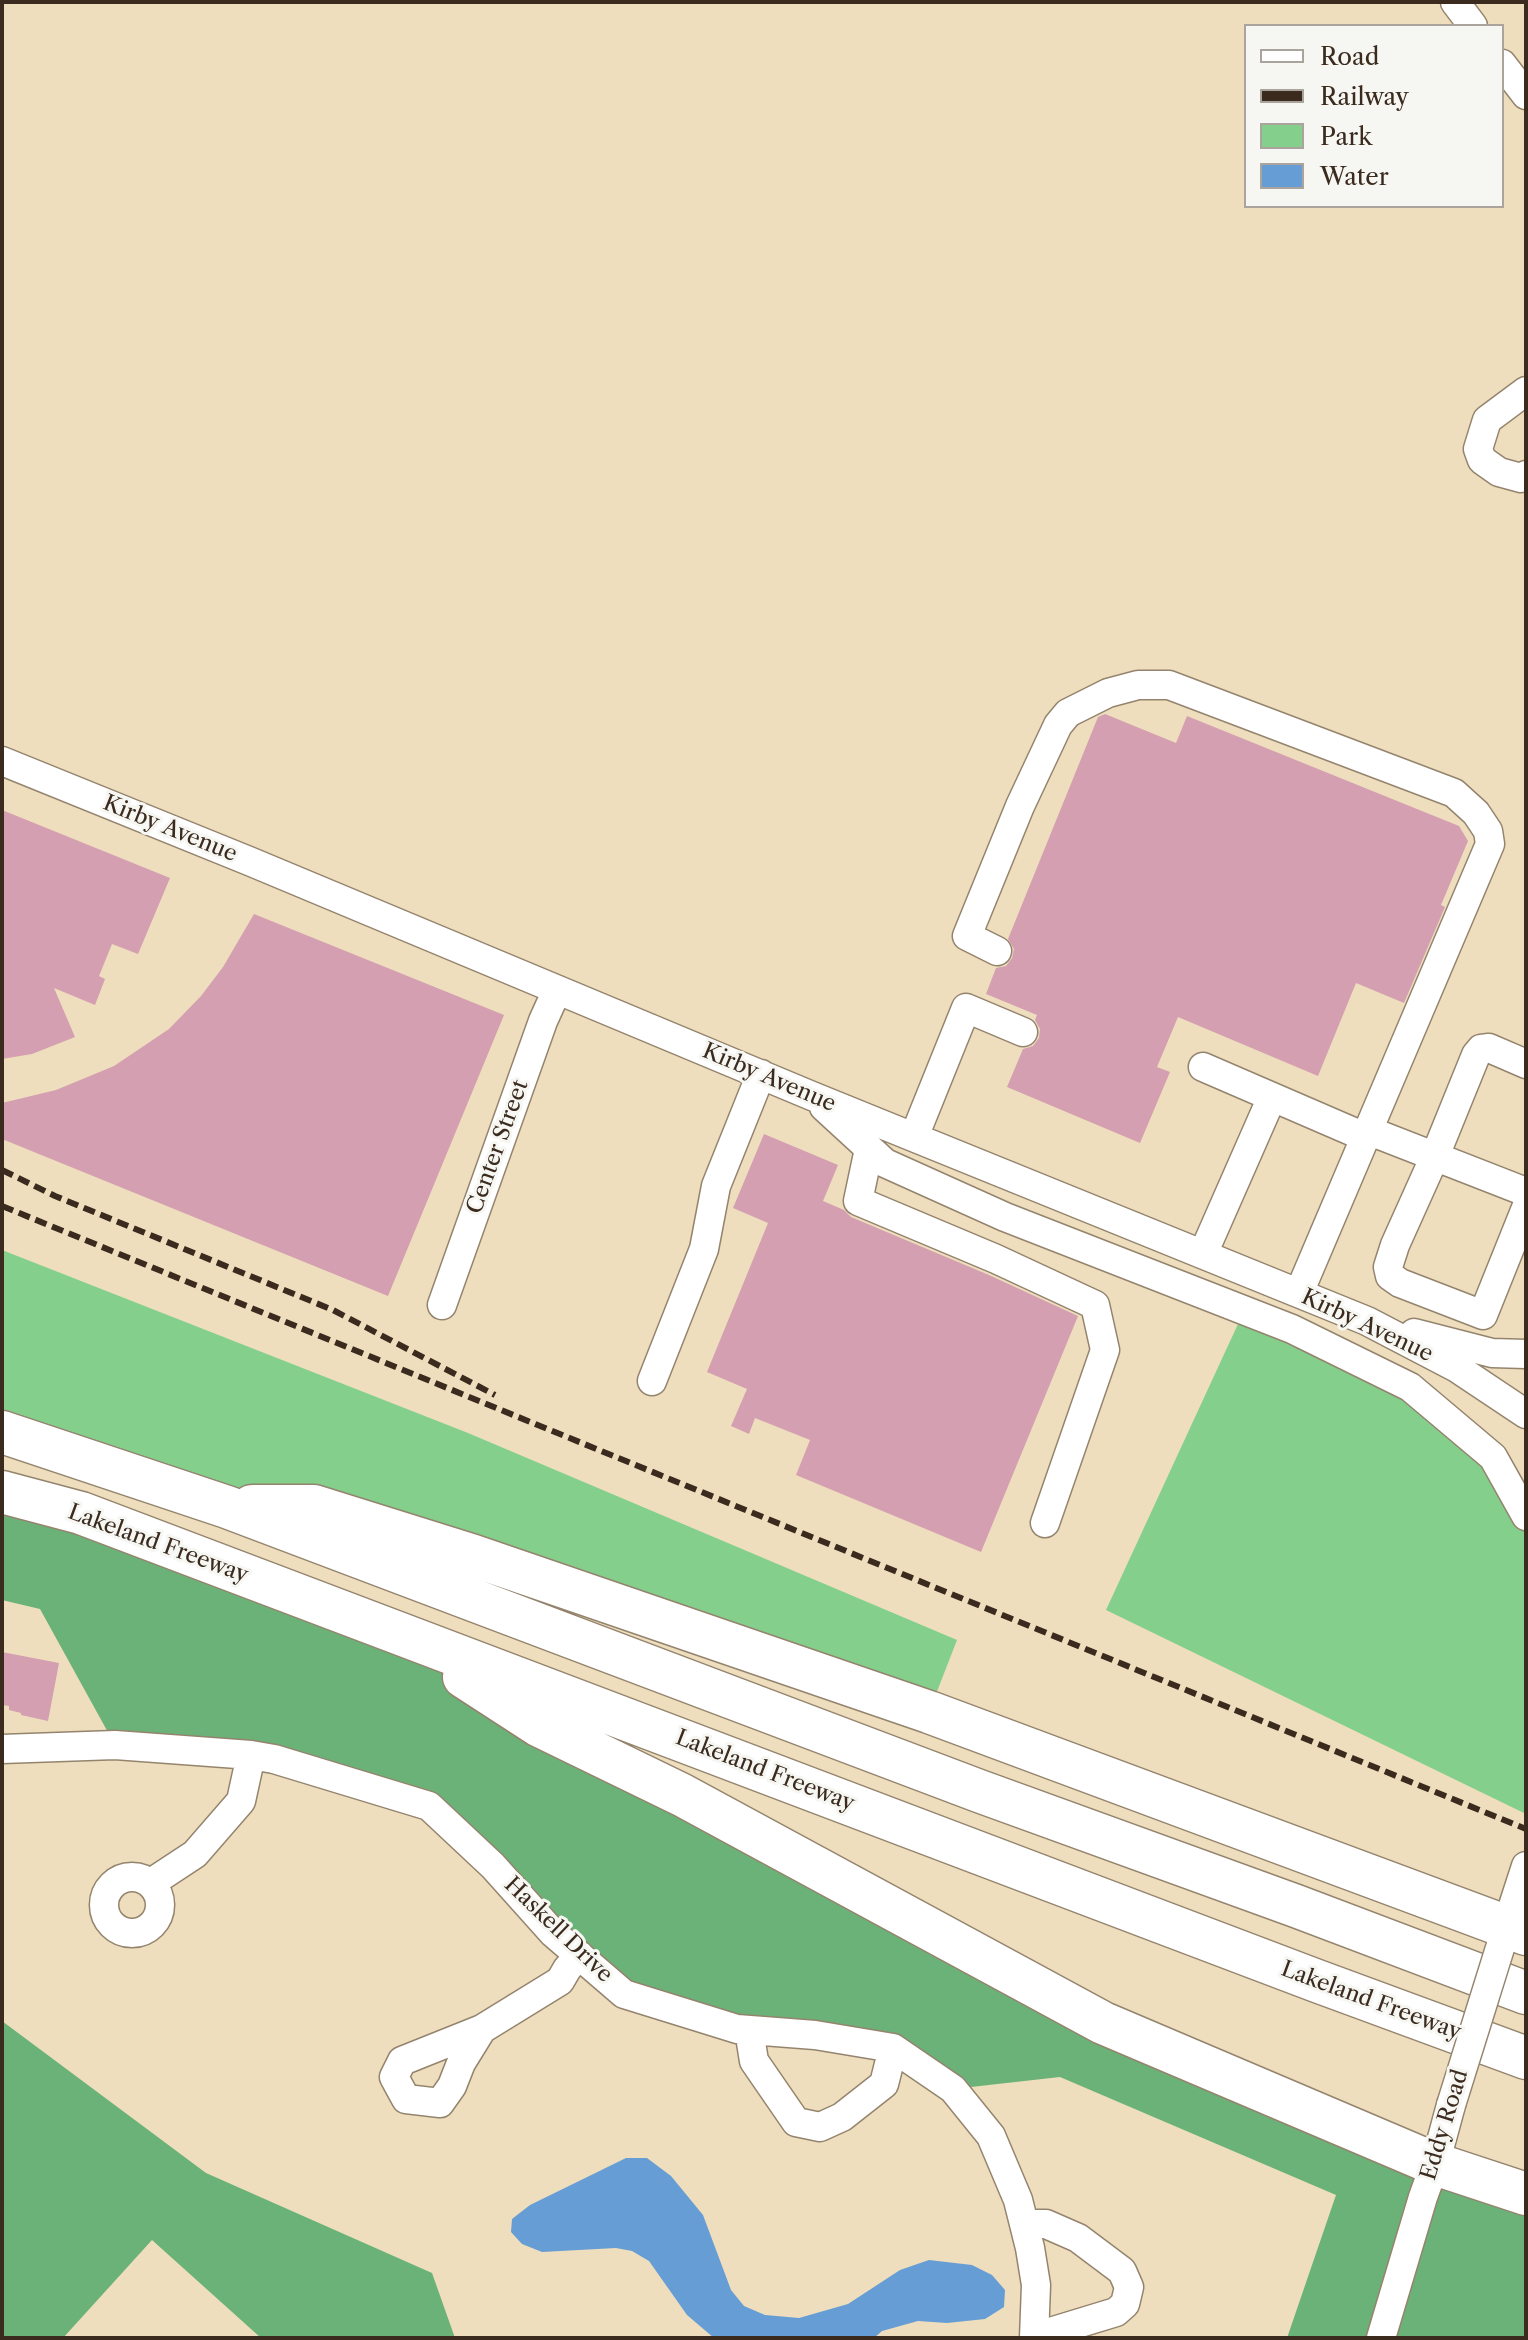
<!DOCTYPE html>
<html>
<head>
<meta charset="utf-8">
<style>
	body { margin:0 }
	#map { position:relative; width:1528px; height:2340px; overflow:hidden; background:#eedebd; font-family:"Libre Caslon Text",serif }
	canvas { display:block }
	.frame { position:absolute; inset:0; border:4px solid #3b2a1e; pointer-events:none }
	.legend { position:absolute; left:1244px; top:24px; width:260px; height:184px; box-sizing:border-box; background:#f6f6f2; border:2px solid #aba49d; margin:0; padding:10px 14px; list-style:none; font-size:24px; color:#3b2a1e }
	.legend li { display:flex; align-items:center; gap:16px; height:40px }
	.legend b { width:40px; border:2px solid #aba49d }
</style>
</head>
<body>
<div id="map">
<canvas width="1528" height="2340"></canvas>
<div class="frame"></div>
<ul class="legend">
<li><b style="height:10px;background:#fff"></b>Road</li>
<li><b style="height:10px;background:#3b2a1e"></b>Railway</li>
<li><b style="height:22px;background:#84cf8c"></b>Park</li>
<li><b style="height:22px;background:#669dd4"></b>Water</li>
</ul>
</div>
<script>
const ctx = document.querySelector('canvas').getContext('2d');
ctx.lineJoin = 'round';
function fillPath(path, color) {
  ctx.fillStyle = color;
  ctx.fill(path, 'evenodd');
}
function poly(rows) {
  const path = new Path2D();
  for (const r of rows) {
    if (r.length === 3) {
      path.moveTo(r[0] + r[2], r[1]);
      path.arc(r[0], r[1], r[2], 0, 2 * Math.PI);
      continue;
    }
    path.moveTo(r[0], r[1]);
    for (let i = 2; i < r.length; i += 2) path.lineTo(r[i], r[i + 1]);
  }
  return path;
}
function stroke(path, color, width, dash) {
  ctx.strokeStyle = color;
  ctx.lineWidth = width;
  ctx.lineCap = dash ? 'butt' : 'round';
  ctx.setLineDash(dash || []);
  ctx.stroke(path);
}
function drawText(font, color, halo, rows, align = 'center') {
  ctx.font = font + ' "Libre Caslon Text",serif';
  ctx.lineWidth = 6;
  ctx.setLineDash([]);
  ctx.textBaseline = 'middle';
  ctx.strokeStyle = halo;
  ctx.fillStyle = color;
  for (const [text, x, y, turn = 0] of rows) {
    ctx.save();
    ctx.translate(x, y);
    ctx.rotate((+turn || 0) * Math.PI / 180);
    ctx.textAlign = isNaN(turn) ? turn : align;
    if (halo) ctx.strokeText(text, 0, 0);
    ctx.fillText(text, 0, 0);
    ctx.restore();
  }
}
const green = poly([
	[2,1250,468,1433,957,1640,929,1712,474,1556,227,1507,2,1432],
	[1244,1311,1410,1387,1493,1457,1526,1516,1526,1814,1106,1610]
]);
const forest = poly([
	[2,1493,396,1633,1103,2023,1526,2194,1526,2338,1287,2338,1336,2195,1060,2077,953,2089,893,2048,624,1994,429,1806,274,1759,115,1745,40,1609,2,1600],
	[2,2021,206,2173,432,2273,455,2338,261,2338,152,2240,63,2338,2,2338]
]);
const water = poly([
	[626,2158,647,2158,671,2176,703,2215,731,2290,744,2306,765,2315,799,2318,848,2304,900,2270,929,2260,972,2265,992,2275,1005,2290,1004,2307,985,2319,947,2323,918,2321,882,2331,874,2338,714,2338,687,2315,649,2261,632,2251,616,2248,542,2252,522,2244,511,2232,512,2219,530,2205]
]);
const building = poly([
	[1105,714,1176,743,1187,716,1459,826,1468,841,1441,905,1445,907,1404,1003,1356,983,1318,1076,1178,1017,1157,1067,1170,1072,1140,1143,1007,1087,1023,1049,1033,1046,1039,1038,1040,1029,1035,1020,1037,1015,986,994,996,968,1006,966,1012,958,1014,949,1008,939,1098,717],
	[2,810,170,878,138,954,112,944,99,976,105,979,95,1005,54,988,75,1037,32,1054,2,1059],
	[254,914,504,1015,388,1296,2,1139,2,1103,56,1090,114,1066,169,1029,201,996,223,967],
	[764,1134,838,1165,823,1201,844,1210,851,1217,989,1275,1078,1316,981,1552,796,1475,810,1440,755,1418,749,1434,731,1426,747,1389,707,1372,768,1223,733,1208],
	[2,1652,59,1663,48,1721,21,1715,21,1713,9,1710,9,1706,2,1705]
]);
const minor = poly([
	[1455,2,1473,26],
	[1502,64,1526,95],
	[1526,391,1487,420,1478,449,1482,460,1499,472,1521,478,1526,475],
	[2,761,249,861,812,1096,1367,1321,1457,1368,1526,1414],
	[997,951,967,936,1020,806,1058,725,1068,713,1108,693,1138,685,1169,685,1454,793,1476,813,1488,831,1490,844,1299,1293],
	[1526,1064,1489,1048,1481,1049,1476,1055,1435,1156,1395,1245,1388,1267,1390,1276,1400,1283,1483,1315,1526,1208],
	[1203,1067,1365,1137],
	[824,1107,885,1163,1005,1217,1292,1329,1410,1387,1493,1457,1526,1516],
	[1367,1130,1526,1192],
	[914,1137,966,1008,1023,1032],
	[869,1149,858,1201,996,1259,1095,1305,1105,1350,1045,1523],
	[1203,1254,1272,1097],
	[442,1305,543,1021,557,990],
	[1414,1333,1492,1353,1526,1354],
	[652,1381,704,1249,716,1186,761,1074],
	[2,1749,115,1745,251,1755,274,1759,429,1806,493,1866,553,1933,624,1994,737,2029,815,2035,893,2048,953,2089,991,2136,1018,2200,1030,2248,1036,2285,1034,2338],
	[132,1905,28],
	[151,1883,195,1854,241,1801,251,1755],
	[1501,1943,1526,1866],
	[482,2029,461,2063,452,2086,440,2103,406,2099,394,2077,402,2061,482,2029,560,1981,567,1969,579,1955],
	[749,2030,754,2061,796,2122,820,2127,842,2117,884,2084,893,2048],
	[1024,2224,1046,2224,1078,2238,1122,2271,1129,2287,1125,2304,1116,2312,1034,2337],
	[1381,2338,1423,2197,1435,2164,1451,2105]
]);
const highway = poly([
	[2,1432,227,1507,979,1791,1296,1906,1526,1993],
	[2,1492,81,1513,1317,1981,1526,2058],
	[252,1506,314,1506,474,1556,929,1712,1526,1934],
	[464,1677,538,1725,682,1795,1103,2023,1435,2164,1526,2194]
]);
const rail = poly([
	[2,1170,55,1196,333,1310,495,1395],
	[2,1206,1526,1829]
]);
const minorBridge = poly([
	[1451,2105,1500,1948]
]);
const streetNames = [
	["Kirby Avenue",170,829,22],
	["Kirby Avenue",769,1078,23],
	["Center Street",498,1147,-70],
	["Kirby Avenue",1367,1326,25],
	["Lakeland Freeway",158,1544,20],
	["Lakeland Freeway",765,1771,21],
	["Haskell Drive",558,1930,44],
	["Lakeland Freeway",1371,2001,20],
	["Eddy Road",1445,2125,-73]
];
fillPath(green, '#84cf8c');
fillPath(forest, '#6bb278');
fillPath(water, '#669dd4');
fillPath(building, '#d49fb1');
stroke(minor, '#94846e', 31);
stroke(highway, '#94846e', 45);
stroke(minor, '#fff', 28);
stroke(highway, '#fff', 42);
stroke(rail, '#3b2a1e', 6, [12, 6]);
stroke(minorBridge, '#94846e', 31, []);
stroke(minorBridge, '#fff', 28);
drawText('22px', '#3b2a1e', '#f6f6f2', streetNames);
</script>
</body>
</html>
